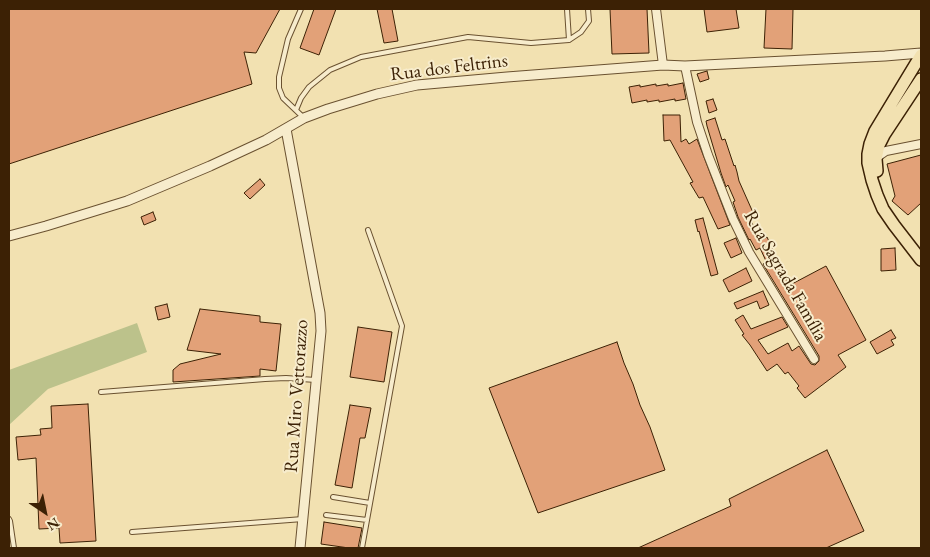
<!DOCTYPE html>
<html>
<head>
<meta charset="utf-8">
<style>
	body { margin:0 }
	#map { position:relative; width:930px; height:557px; overflow:hidden; background:#f2e1b1; font-family:"EB Garamond",serif }
	canvas { display:block }
	.frame { position:absolute; inset:0; border:10px solid #3c2105; pointer-events:none }
	.north { position:absolute; left:20px; top:487px; width:50px; height:50px; -webkit-text-stroke:4px #f7eccc; paint-order:stroke; rotate:146deg; font-size:14px; font-weight:700; line-height:20px; text-align:center; color:#3c2105 }
	.north::after { content:''; display:block; margin:auto; width:18px; height:22px; background:#3c2105; clip-path:polygon(50% 0,100% 100%,50% 72%,0 100%) }
</style>
</head>
<body>
<div id="map">
<canvas width="930" height="557"></canvas>
<div class="frame"></div>
<div class="north">N</div>
</div>
<script>
const ctx = document.querySelector('canvas').getContext('2d');
ctx.lineJoin = 'round';
function fillPath(path, color) {
  ctx.fillStyle = color;
  ctx.fill(path, 'evenodd');
}
function poly(rows) {
  const path = new Path2D();
  for (const r of rows) {
    path.moveTo(r[0], r[1]);
    for (let i = 2; i < r.length; i += 2) path.lineTo(r[i], r[i + 1]);
  }
  return path;
}
function stroke(path, color, width, dash) {
  ctx.strokeStyle = color;
  ctx.lineWidth = width;
  ctx.lineCap = dash ? 'butt' : 'round';
  ctx.setLineDash(dash || []);
  ctx.stroke(path);
}
function drawText(font, color, halo, rows, align = 'center') {
  ctx.font = font + ' "EB Garamond",serif';
  ctx.lineWidth = 4;
  ctx.setLineDash([]);
  ctx.textBaseline = 'middle';
  ctx.strokeStyle = halo;
  ctx.fillStyle = color;
  for (const [text, x, y, turn = 0] of rows) {
    ctx.save();
    ctx.translate(x, y);
    ctx.rotate((+turn || 0) * Math.PI / 180);
    ctx.textAlign = isNaN(turn) ? turn : align;
    if (halo) ctx.strokeText(text, 0, 0);
    ctx.fillText(text, 0, 0);
    ctx.restore();
  }
}
const green = poly([
	[137,323,147,352,48,389,9,425,9,370]
]);
const building = poly([
	[9,9,280,9,256,53,244,52,252,84,9,164,9,9],
	[314,9,336,9,319,55,300,48,314,9],
	[377,9,392,9,398,41,384,43,377,9],
	[610,9,647,9,649,53,612,54,610,9],
	[704,9,736,9,739,28,707,32,704,9],
	[766,9,793,9,792,49,764,48,766,9],
	[707,71,709,79,700,82,697,74,707,71],
	[683,83,686,99,675,101,675,99,659,102,659,100,647,102,647,100,632,103,629,87,640,85,640,87,656,84,656,86,668,84,668,86,683,83],
	[713,99,717,110,709,113,706,101,713,99],
	[663,115,680,115,681,142,686,139,689,144,697,139,730,225,718,229,703,197,699,198,690,183,693,182,670,140,664,141,663,115],
	[715,118,722,140,725,139,734,166,735,165,737,172,739,181,755,217,750,219,761,240,767,237,773,250,770,252,778,264,776,265,790,285,826,266,866,340,838,355,846,367,805,398,797,388,799,386,788,372,785,374,777,364,767,371,750,345,742,335,744,334,735,320,743,315,751,329,782,317,788,327,758,340,768,354,788,343,792,351,799,346,811,364,815,365,819,361,819,356,763,264,766,261,760,248,756,250,750,239,749,240,738,217,733,202,735,201,728,185,726,187,721,173,707,126,706,121,715,118],
	[921,155,921,203,908,215,892,201,895,196,887,164,921,155],
	[260,179,265,185,250,199,244,193,260,179],
	[153,212,156,220,144,225,141,217,153,212],
	[703,218,718,274,711,276,699,231,698,232,695,220,703,218],
	[736,238,742,253,731,258,724,243,736,238],
	[895,248,896,270,881,271,881,249,895,248],
	[746,268,752,281,729,292,723,280,746,268],
	[763,291,769,305,760,309,757,301,737,309,734,303,763,291],
	[167,304,170,317,158,320,155,307,167,304],
	[200,309,260,316,260,322,281,324,276,371,260,369,260,376,173,382,173,370,180,364,221,354,187,350,200,309],
	[358,327,392,332,384,382,350,377,358,327],
	[891,330,896,338,891,340,894,345,877,354,870,342,891,330],
	[617,342,624,363,633,384,640,405,650,427,665,470,538,513,489,388,617,342],
	[88,404,96,541,60,543,59,528,39,529,36,458,18,460,16,437,41,435,40,429,52,428,51,406,88,404],
	[350,405,371,408,365,438,360,438,352,488,335,485,350,405],
	[827,450,864,531,826,548,638,548,731,506,729,499,827,450],
	[324,522,362,528,358,548,349,548,321,544,324,522]
]);
const service = poly([
	[301,9,288,39,279,77,279,88,283,98,304,118],
	[567,9,569,40],
	[296,110,301,98,309,87,330,70,361,57,468,37,531,43,569,40,581,32,589,21,588,9],
	[101,392,265,379,286,378,316,380],
	[333,497,370,503],
	[326,515,367,520],
	[9,519,10,521,14,548],
	[132,532,303,519],
	[362,548,402,326,368,230]
]);
const minor = poly([
	[656,9,663,65],
	[685,66,697,122,708,155,733,219,749,252,814,359],
	[876,158,886,151,921,144]
]);
const tertiary = poly([
	[286,129,320,313,321,331,300,548],
	[9,236,46,226,127,201,210,166,266,140,304,118,328,109,377,94,417,85,507,77,663,65,685,66,885,56,921,53]
]);
const primary = poly([
	[921,55,875,131,870,144,868,154,868,163,872,180,877,195,883,209,894,225,921,260],
	[877,171,876,159,879,145,884,135,921,79]
]);
const streetNames = [
	["Rua dos Feltrins",449,68,-7],
	["Rua Sagrada Família",785,276,60],
	["Rua Miro Vettorazzo",297,396,-86]
];
fillPath(green, '#bcc28b');
fillPath(building, '#e2a178');
stroke(building, '#3c2105', 1);
stroke(service, '#6a5130', 6);
stroke(minor, '#6a5130', 10);
stroke(tertiary, '#6a5130', 11);
stroke(primary, '#3c2105', 14);
stroke(service, '#f7eccc', 4);
stroke(minor, '#f7eccc', 8);
stroke(tertiary, '#f7eccc', 9);
stroke(primary, '#f2e1b1', 11);
drawText('19px', '#3c2105', '#f7eccc', streetNames);
</script>
</body>
</html>
